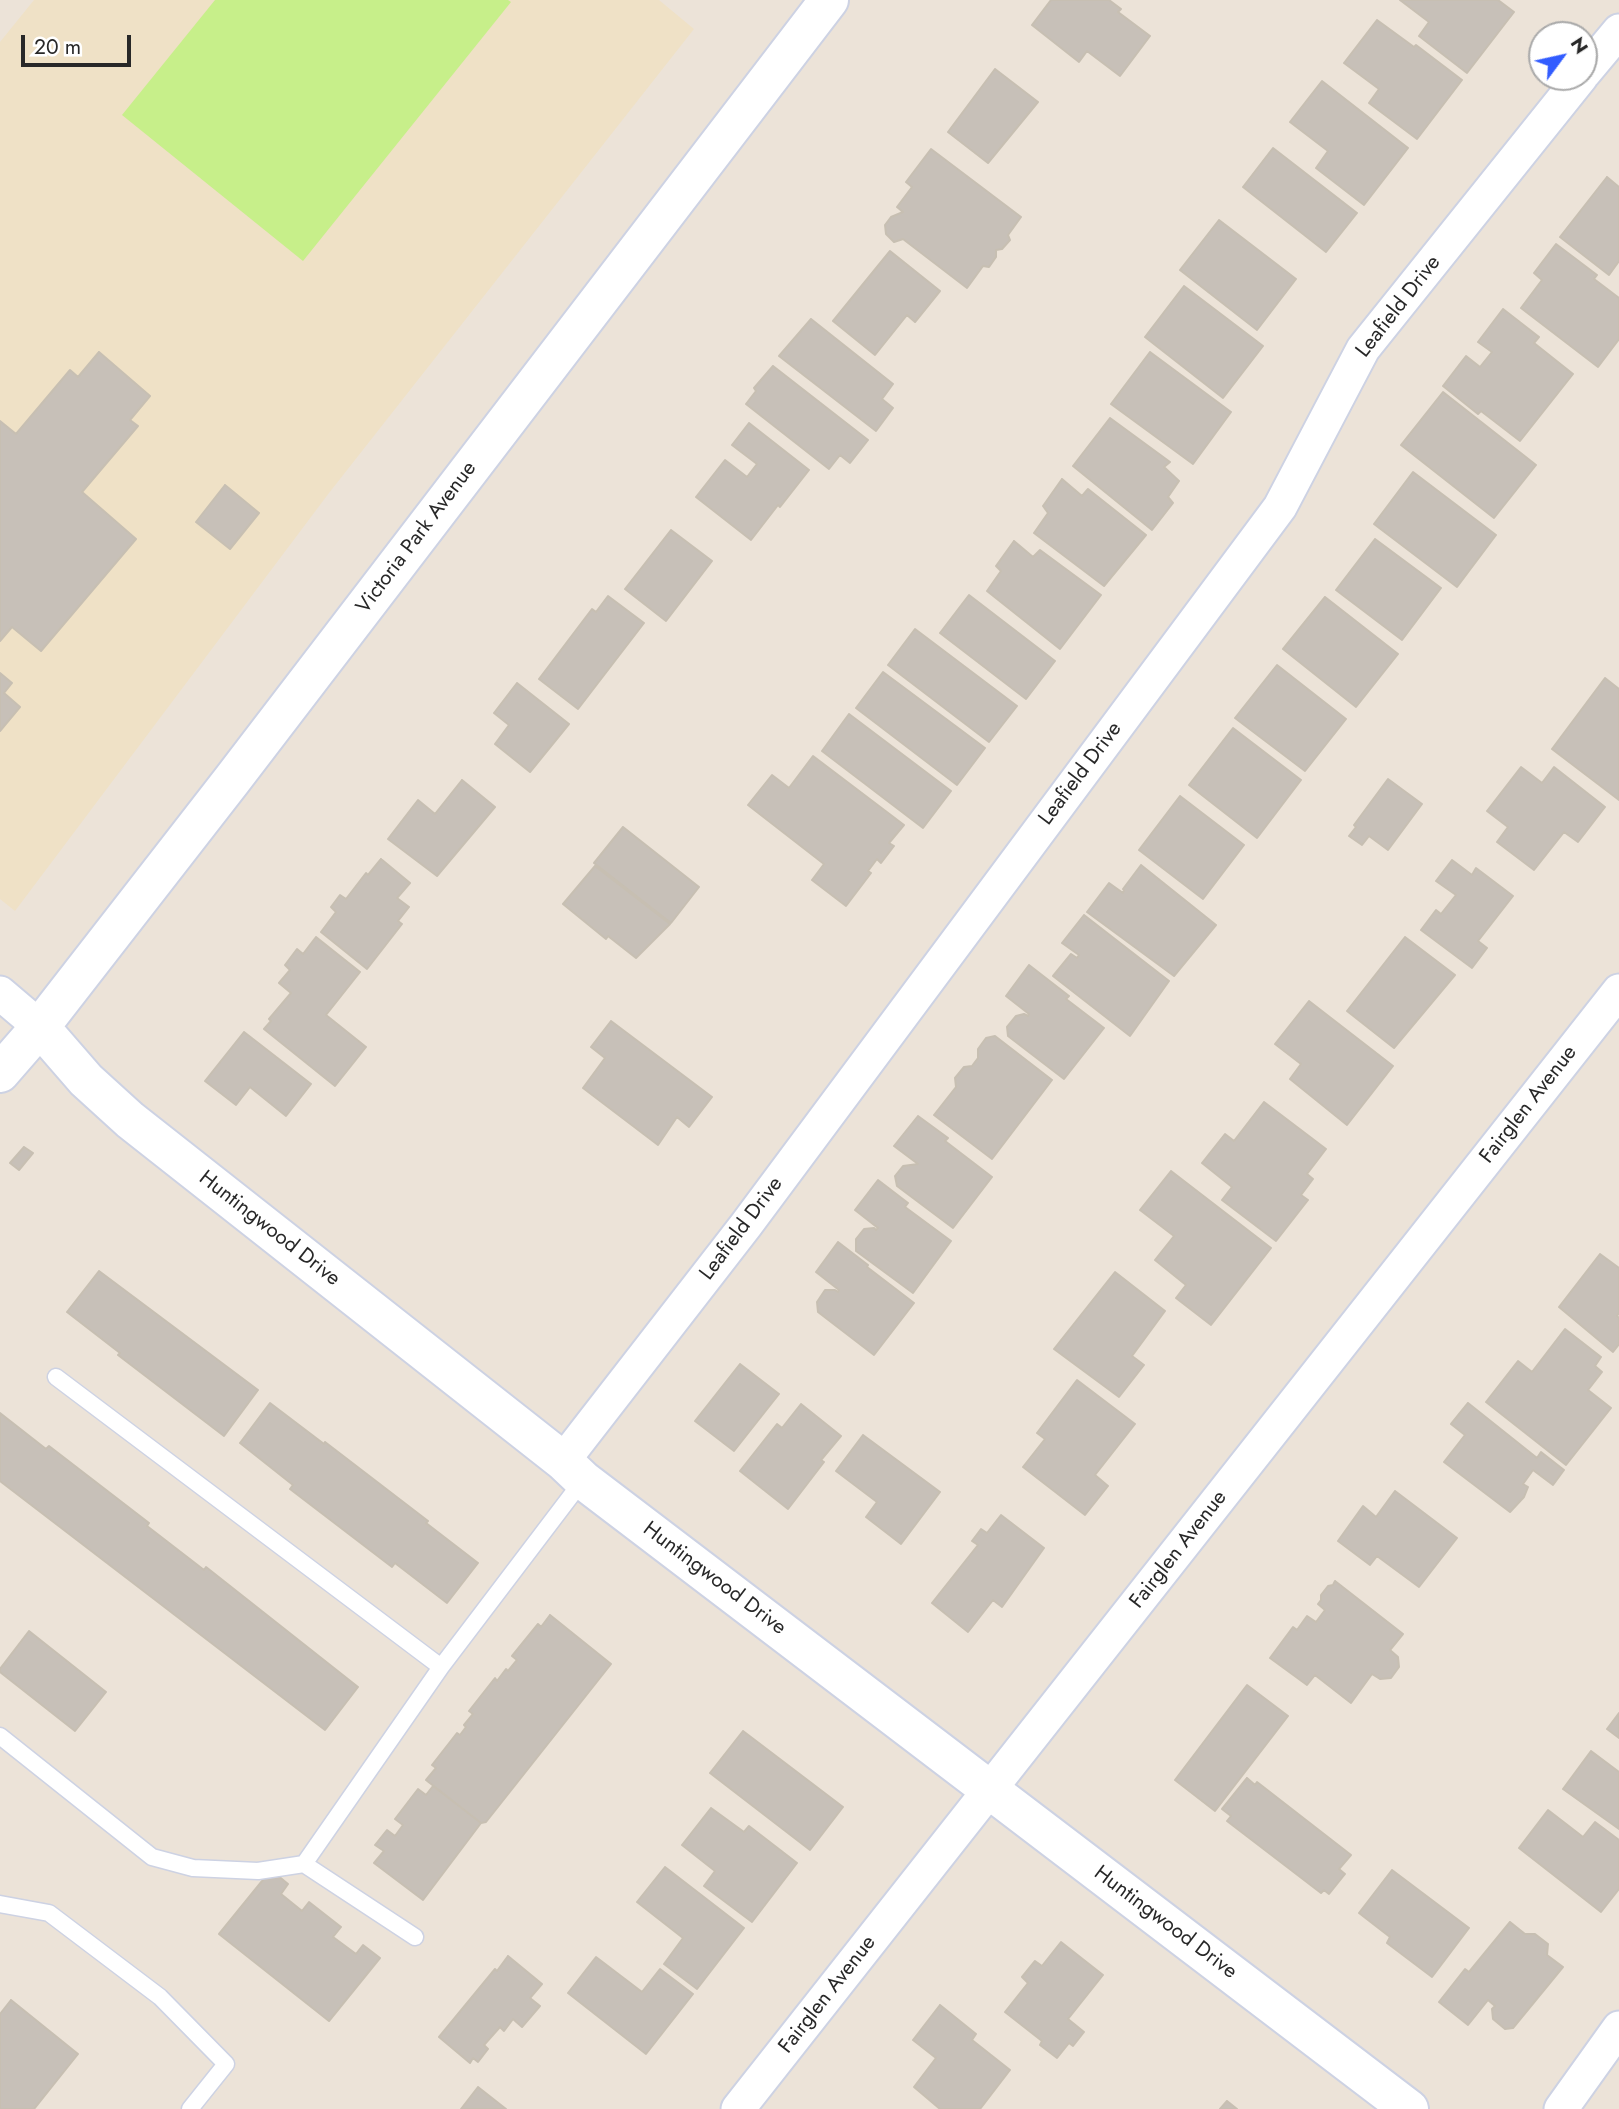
<!DOCTYPE html>
<html>
<head>
<meta charset="utf-8">
<style>
	body { margin:0 }
	#map { position:relative; width:1619px; height:2109px; overflow:hidden; background:#ece3d8; font-family:Jost,sans-serif }
	canvas { display:block }
	.north { position:absolute; left:1528px; top:21px; width:70px; height:70px; box-sizing:border-box; background:#fff; border:2px solid #a9a9a9; border-radius:50%; rotate:57deg; font-size:19px; font-weight:700; line-height:28px; text-align:center; color:#282828 }
	.north::after { content:''; display:block; margin:auto; width:24px; height:32px; background:#325cff; clip-path:polygon(50% 0,100% 100%,50% 72%,0 100%) }
	.scale { position:absolute; left:21px; top:35px; width:110px; height:32px; box-sizing:border-box; border:4px solid #282828; border-top:0; padding-left:9px; font-size:21px; line-height:24px; white-space:nowrap; color:#282828; -webkit-text-stroke:5px #fff; paint-order:stroke }
</style>
</head>
<body>
<div id="map">
<canvas width="1619" height="2109"></canvas>
<div class="north">N</div>
<div class="scale">20 m</div>
</div>
<script>
const ctx = document.querySelector('canvas').getContext('2d');
ctx.lineJoin = 'round';
function fillPath(path, color) {
  ctx.fillStyle = color;
  ctx.fill(path, 'evenodd');
}
function poly(rows) {
  const path = new Path2D();
  for (const r of rows) {
    path.moveTo(r[0], r[1]);
    for (let i = 2; i < r.length; i += 2) path.lineTo(r[i], r[i + 1]);
  }
  return path;
}
function stroke(path, color, width, dash) {
  ctx.strokeStyle = color;
  ctx.lineWidth = width;
  ctx.lineCap = dash ? 'butt' : 'round';
  ctx.setLineDash(dash || []);
  ctx.stroke(path);
}
function drawText(font, color, halo, rows, align = 'center') {
  ctx.font = font + ' Jost,sans-serif';
  ctx.lineWidth = 7;
  ctx.setLineDash([]);
  ctx.textBaseline = 'middle';
  ctx.strokeStyle = halo;
  ctx.fillStyle = color;
  for (const [text, x, y, turn = 0] of rows) {
    ctx.save();
    ctx.translate(x, y);
    ctx.rotate((+turn || 0) * Math.PI / 180);
    ctx.textAlign = isNaN(turn) ? turn : align;
    if (halo) ctx.strokeText(text, 0, 0);
    ctx.fillText(text, 0, 0);
    ctx.restore();
  }
}
const education = poly([
	[34,0,659,0,694,29,329,493,15,911,0,899,0,42]
]);
const pitch = poly([
	[215,0,508,0,511,2,303,261,122,115]
]);
const building = poly([
	[1051,0,1109,0,1121,9,1118,12,1150,36,1120,76,1087,51,1079,62,1032,25,1051,0],
	[1400,0,1498,0,1514,12,1467,73,1419,36,1429,22,1400,0],
	[1377,20,1414,47,1416,45,1462,80,1417,139,1369,103,1379,89,1344,63,1377,20],
	[995,69,1038,102,988,163,948,132,995,69],
	[1322,81,1408,148,1364,205,1316,168,1328,151,1290,122,1322,81],
	[1273,148,1357,213,1326,252,1243,187,1273,148],
	[931,149,1021,217,1008,235,1010,240,1002,249,996,250,996,257,989,267,983,266,967,288,903,239,894,242,886,234,885,225,891,217,903,212,897,207,912,187,906,182,931,149],
	[1607,177,1619,187,1619,261,1609,275,1560,237,1607,177],
	[1219,220,1296,279,1257,330,1180,270,1219,220],
	[1556,244,1597,275,1594,279,1619,298,1619,339,1598,367,1521,308,1542,280,1534,273,1556,244],
	[890,251,940,291,915,322,907,315,875,355,833,321,890,251],
	[1184,286,1263,346,1223,398,1145,337,1184,286],
	[1503,309,1539,337,1534,343,1573,374,1520,441,1481,411,1478,414,1443,386,1466,356,1480,367,1492,352,1478,342,1503,309],
	[811,319,893,384,882,399,893,408,876,431,779,356,811,319],
	[99,352,150,396,130,420,138,426,82,492,136,539,41,651,12,627,0,641,0,421,16,434,70,370,78,377,99,352],
	[1150,352,1231,412,1193,464,1111,404,1150,352],
	[773,366,868,440,850,463,840,455,829,469,746,404,756,391,754,388,773,366],
	[1443,392,1536,465,1494,518,1401,445,1443,392],
	[1110,418,1170,462,1164,467,1179,481,1168,497,1173,503,1152,530,1073,466,1110,418],
	[749,423,809,470,780,507,778,505,751,540,696,497,725,460,747,477,757,464,732,445,749,423],
	[1413,472,1496,535,1457,587,1374,524,1413,472],
	[1062,479,1082,496,1088,489,1146,535,1104,586,1034,533,1048,513,1043,506,1062,479],
	[225,485,259,513,230,549,196,522,225,485],
	[671,530,712,561,666,621,625,589,671,530],
	[1375,539,1441,588,1402,640,1336,590,1375,539],
	[1014,541,1033,557,1040,550,1101,595,1060,649,987,591,1001,571,996,566,1014,541],
	[969,595,1055,661,1026,699,940,633,969,595],
	[608,596,644,623,578,709,539,679,592,609,596,612,608,596],
	[1325,597,1398,654,1356,707,1283,649,1325,597],
	[915,629,1017,706,989,742,888,665,915,629],
	[1277,665,1346,719,1305,771,1235,718,1277,665],
	[883,672,985,748,957,785,856,708,883,672],
	[0,673,12,683,4,693,20,707,0,731,0,673],
	[1605,678,1619,689,1619,800,1552,749,1605,678],
	[517,683,569,724,530,772,495,744,509,725,494,713,517,683],
	[849,714,951,791,923,828,822,751,849,714],
	[1233,728,1301,780,1257,838,1189,785,1233,728],
	[813,756,904,825,889,843,894,846,881,863,877,859,868,871,871,873,846,906,812,880,824,864,748,805,772,775,789,788,813,756],
	[1521,767,1542,783,1554,767,1605,807,1578,842,1564,832,1534,870,1497,842,1508,827,1487,811,1521,767],
	[1388,779,1422,804,1388,850,1369,836,1362,845,1349,836,1356,827,1354,825,1388,779],
	[462,780,495,807,437,876,388,839,418,800,435,814,462,780],
	[1180,796,1244,845,1203,899,1139,850,1180,796],
	[623,827,699,887,671,923,594,863,623,827],
	[381,859,410,883,397,898,409,907,398,921,402,924,367,969,321,932,336,912,331,907,340,895,346,899,366,873,368,875,381,859],
	[1452,860,1472,875,1476,868,1513,896,1478,941,1487,948,1472,968,1421,930,1436,910,1441,914,1456,895,1436,881,1452,860],
	[1141,865,1216,925,1174,976,1087,912,1109,883,1123,893,1124,890,1123,889,1141,865],
	[595,866,670,924,636,958,608,936,606,939,563,904,595,866],
	[1084,915,1169,981,1130,1036,1053,976,1071,954,1077,958,1079,955,1062,943,1084,915],
	[316,937,360,972,326,1015,366,1047,335,1086,264,1029,271,1021,269,1019,291,993,279,983,290,970,285,965,297,949,303,954,316,937],
	[1405,937,1455,975,1394,1048,1347,1011,1405,937],
	[1029,965,1069,996,1066,999,1104,1028,1064,1079,1008,1036,1007,1027,1016,1016,1024,1014,1028,1016,1029,1014,1006,996,1029,965],
	[1309,1001,1393,1066,1347,1125,1290,1079,1301,1064,1275,1044,1309,1001],
	[611,1021,712,1097,689,1127,677,1117,658,1145,583,1088,605,1058,591,1047,611,1021],
	[244,1032,311,1084,286,1116,250,1087,236,1105,205,1081,244,1032],
	[995,1036,1052,1080,992,1159,934,1115,956,1087,955,1078,964,1067,972,1066,978,1058,978,1049,986,1038,995,1036],
	[1264,1102,1326,1149,1307,1174,1313,1179,1301,1195,1308,1200,1276,1241,1222,1200,1232,1187,1202,1163,1225,1134,1234,1141,1264,1102],
	[918,1116,948,1138,945,1141,992,1177,953,1228,897,1186,895,1176,903,1166,918,1164,894,1146,918,1116],
	[24,1147,33,1153,19,1170,10,1163,24,1147],
	[1171,1171,1271,1248,1211,1325,1176,1298,1186,1285,1155,1260,1174,1236,1140,1210,1171,1171],
	[878,1180,908,1203,905,1207,951,1241,913,1293,856,1251,856,1239,864,1229,874,1228,876,1230,878,1228,855,1210,878,1180],
	[838,1242,868,1265,867,1267,914,1303,874,1355,818,1312,817,1302,825,1290,835,1290,838,1292,839,1290,816,1272,838,1242],
	[1600,1254,1619,1268,1619,1313,1617,1316,1619,1318,1619,1344,1613,1352,1559,1307,1600,1254],
	[99,1271,258,1390,224,1436,118,1355,120,1353,67,1312,99,1271],
	[1115,1272,1165,1311,1132,1356,1144,1365,1119,1397,1054,1349,1115,1272],
	[1565,1329,1601,1357,1595,1366,1602,1372,1588,1390,1611,1408,1566,1465,1486,1402,1518,1361,1532,1372,1565,1329],
	[740,1364,779,1394,734,1451,695,1421,740,1364],
	[1077,1380,1135,1424,1095,1475,1108,1486,1085,1515,1023,1467,1045,1439,1037,1433,1077,1380],
	[270,1403,324,1444,325,1442,428,1521,426,1523,478,1563,447,1603,395,1563,392,1567,290,1489,293,1485,240,1443,270,1403],
	[1468,1403,1537,1458,1541,1452,1564,1470,1553,1485,1533,1470,1523,1484,1528,1487,1524,1497,1510,1512,1444,1462,1465,1435,1451,1424,1468,1403],
	[801,1404,841,1436,821,1460,824,1462,788,1509,740,1471,777,1424,782,1428,801,1404],
	[0,1413,46,1449,49,1446,149,1523,147,1526,204,1570,206,1567,358,1687,325,1730,0,1481,0,1413],
	[863,1435,940,1492,901,1544,866,1517,877,1502,836,1471,863,1435],
	[1395,1491,1457,1538,1419,1587,1377,1556,1370,1565,1338,1541,1363,1506,1376,1517,1395,1491],
	[1001,1515,1044,1548,1002,1607,993,1600,968,1632,932,1603,978,1545,972,1541,981,1529,987,1533,1001,1515],
	[1335,1581,1403,1634,1390,1650,1398,1657,1399,1667,1391,1678,1380,1679,1372,1674,1351,1703,1315,1675,1307,1685,1270,1658,1293,1627,1297,1630,1307,1616,1316,1622,1325,1610,1318,1604,1321,1600,1321,1595,1328,1586,1333,1585,1335,1581],
	[550,1615,611,1664,486,1822,481,1823,426,1780,436,1768,432,1765,457,1733,460,1735,466,1727,464,1725,473,1714,469,1711,495,1678,497,1681,506,1669,508,1671,517,1660,512,1656,538,1624,541,1627,550,1615],
	[29,1631,106,1692,75,1731,0,1672,0,1669,29,1631],
	[1247,1685,1288,1716,1215,1811,1175,1780,1247,1685],
	[1619,1713,1619,1738,1607,1729,1619,1713],
	[743,1731,843,1807,810,1850,710,1773,743,1731],
	[1591,1751,1619,1772,1619,1829,1563,1789,1591,1751],
	[1247,1778,1255,1785,1257,1782,1351,1855,1339,1869,1345,1874,1329,1894,1324,1890,1321,1893,1227,1821,1231,1816,1222,1809,1247,1778],
	[433,1786,481,1823,423,1900,374,1863,384,1851,375,1845,387,1830,395,1836,403,1825,395,1819,418,1789,426,1795,433,1786],
	[711,1808,744,1832,749,1826,797,1863,752,1922,704,1886,715,1871,682,1845,711,1808],
	[1548,1810,1583,1837,1595,1822,1619,1840,1619,1889,1601,1912,1519,1848,1548,1810],
	[665,1867,744,1928,697,1989,664,1964,683,1938,637,1902,665,1867],
	[271,1870,288,1884,281,1894,302,1911,309,1902,341,1927,333,1937,356,1954,363,1945,380,1958,329,2021,219,1934,271,1870],
	[1392,1870,1469,1928,1432,1977,1387,1943,1390,1937,1359,1913,1392,1870],
	[1510,1922,1525,1934,1535,1934,1548,1944,1547,1955,1563,1967,1513,2028,1505,2029,1493,2019,1492,2009,1495,2006,1488,2000,1468,2025,1439,2002,1465,1969,1469,1972,1510,1922],
	[1061,1942,1103,1975,1068,2019,1084,2032,1073,2046,1069,2043,1057,2058,1040,2045,1042,2041,1005,2012,1028,1983,1022,1977,1035,1961,1042,1966,1061,1942],
	[508,1956,542,1984,530,1998,540,2006,522,2027,513,2019,504,2031,500,2027,484,2045,488,2049,478,2062,473,2058,470,2063,439,2037,495,1969,497,1971,508,1956],
	[596,1957,642,1992,660,1969,693,1994,646,2054,568,1993,596,1957],
	[11,2000,78,2054,34,2109,0,2109,0,2014,11,2000],
	[940,2005,976,2034,972,2040,1010,2070,980,2109,940,2109,914,2087,936,2058,913,2040,940,2005],
	[478,2087,506,2109,461,2109,478,2087],
	[1227,2101,1237,2109,1220,2109,1227,2101]
]);
const lane = poly([
	[56,1377,441,1667],
	[0,1736,152,1857,193,1868,258,1871,304,1864],
	[0,1904,49,1913,160,1997,226,2064,190,2109],
	[415,1937,304,1864,441,1667,583,1480]
]);
const street = poly([
	[1584,73,1619,31],
	[0,993,40,1027],
	[563,1461,746,1225,1280,507,1363,349,1581,77],
	[738,2109,1619,991],
	[1561,2109,1619,2028]
]);
const secondary = poly([
	[40,1027,86,1080,130,1120,563,1461,583,1480,1409,2109],
	[0,1073,40,1027,232,780,829,0]
]);
const streetNames = [
	["Leafield Drive",1399,307,-52],
	["Victoria Park Avenue",417,538,-53],
	["Leafield Drive",1081,774,-53],
	["Fairglen Avenue",1529,1105,-52],
	["Huntingwood Drive",269,1229,38],
	["Leafield Drive",742,1229,-53],
	["Fairglen Avenue",1179,1550,-52],
	["Huntingwood Drive",714,1579,37],
	["Huntingwood Drive",1165,1923,37],
	["Fairglen Avenue",828,1995,-52]
];
fillPath(education, '#efe1c6');
fillPath(pitch, '#c7ef8a');
fillPath(building, '#c7c0b8');
stroke(building, '#c7bfb2', 2);
stroke(lane, '#cdd2e3', 19);
stroke(street, '#cdd2e3', 37);
stroke(secondary, '#cdd2e3', 42);
stroke(lane, '#fff', 16);
stroke(street, '#fff', 33);
stroke(secondary, '#fff', 38);
drawText('21px', '#282828', '#fff', streetNames);
</script>
</body>
</html>
